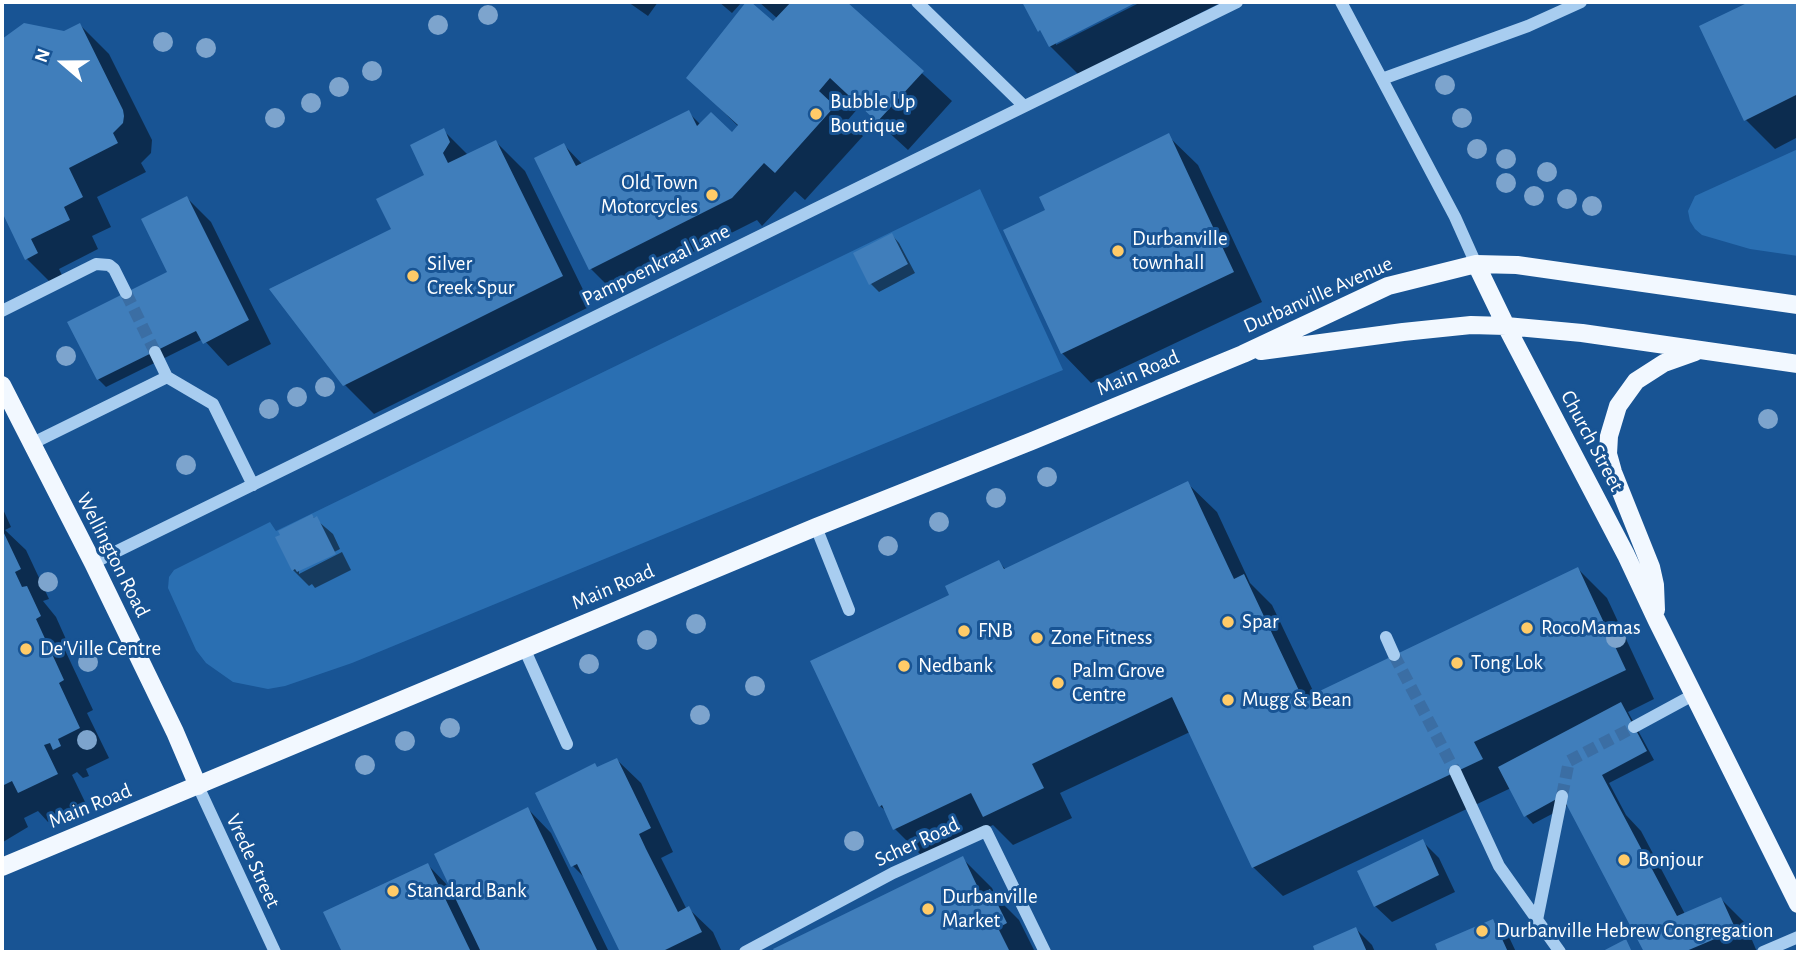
<!DOCTYPE html>
<html>
<head>
<meta charset="utf-8">
<style>
	body { margin:0 }
	#map { position:relative; width:1800px; height:954px; overflow:hidden; background:#185494; font-family:"Alegreya Sans",sans-serif }
	canvas { display:block }
	.frame { position:absolute; inset:0; border:4px solid #fff; pointer-events:none }
	.north { position:absolute; left:28px; top:28px; width:70px; height:70px; -webkit-text-stroke:5px #185494; paint-order:stroke; rotate:290deg; font-size:19px; font-weight:700; line-height:28px; text-align:center; color:#fff }
	.north::after { content:''; display:block; margin:auto; width:24px; height:32px; background:#fff; clip-path:polygon(50% 0,100% 100%,50% 72%,0 100%) }
</style>
</head>
<body>
<div id="map">
<canvas width="1800" height="954"></canvas>
<div class="frame"></div>
<div class="north">N</div>
</div>
<script>
const ctx = document.querySelector('canvas').getContext('2d');
ctx.lineJoin = 'round';
function fillPath(path, color) {
  ctx.fillStyle = color;
  ctx.fill(path, 'evenodd');
}
function poly(rows) {
  const path = new Path2D();
  for (const r of rows) {
    path.moveTo(r[0], r[1]);
    for (let i = 2; i < r.length; i += 2) path.lineTo(r[i], r[i + 1]);
  }
  return path;
}
function stroke(path, color, width, dash) {
  ctx.strokeStyle = color;
  ctx.lineWidth = width;
  ctx.lineCap = dash ? 'butt' : 'round';
  ctx.setLineDash(dash || []);
  ctx.stroke(path);
}
function drawText(font, color, halo, rows, align = 'center') {
  ctx.font = font + ' "Alegreya Sans",sans-serif';
  ctx.lineWidth = 6;
  ctx.setLineDash([]);
  ctx.textBaseline = 'middle';
  ctx.strokeStyle = halo;
  ctx.fillStyle = color;
  for (const [text, x, y, turn = 0] of rows) {
    ctx.save();
    ctx.translate(x, y);
    ctx.rotate((+turn || 0) * Math.PI / 180);
    ctx.textAlign = isNaN(turn) ? turn : align;
    if (halo) ctx.strokeText(text, 0, 0);
    ctx.fillText(text, 0, 0);
    ctx.restore();
  }
}
const green = poly([
	[1798,149,1798,256,1750,249,1702,235,1695,229,1690,221,1688,211,1695,196],
	[980,189,1063,370,352,663,285,686,268,689,233,682,206,663,196,650,168,588,169,577,174,570,270,522,276,531]
]);
const shadow = poly([
	[628,2,658,2,648,16],
	[719,2,742,2,732,13],
	[748,2,773,24,778,19,759,2,845,2,952,101,908,150,860,106,847,121,863,136,805,200,795,191,762,226,757,220,614,292,591,269,564,145,583,165,688,112,701,125,732,135,739,127,689,78],
	[1024,2,1133,2,1056,41,1056,45,1141,2,1222,2,1079,75,1050,46],
	[1753,2,1798,2,1798,137,1775,149,1745,119,1701,27],
	[25,25,64,33,80,25,109,54,152,140,151,153,141,163,146,172,97,197,111,227,92,236,98,249,59,269,66,283,56,288,27,259,2,208,2,41],
	[443,130,468,155,496,142,525,171,591,306,374,414,345,385],
	[1168,136,1198,165,1262,302,1091,383,1062,353,1047,210],
	[187,198,211,222,271,344,228,366,203,339,106,387,98,379,173,280],
	[892,235,899,243,915,273,879,292,871,284],
	[1187,483,1217,512,1250,583,1272,605,1315,695,1578,569,1607,598,1654,699,1628,712,1654,760,1609,783,1626,815,1641,831,1685,914,1721,899,1745,923,1757,952,1646,952,1569,805,1533,824,1526,816,1511,788,1283,896,1253,867,1190,732,1060,793,1072,818,1013,845,993,825,924,858,895,829,887,812,880,806,951,596,999,562,1006,570],
	[2,507,11,527,5,530,26,550,49,599,43,601,56,617,69,646,64,648,93,710,87,713,109,758,86,769,89,776,83,778,77,772,72,775,86,804,48,822,38,811,24,818,28,827,3,842,2,850],
	[312,516,333,534,340,549,299,570,299,574,342,552,351,570,315,588,312,584,309,586,293,570],
	[617,760,641,783,673,852,661,858,687,910,689,909,713,932,722,952,622,952,587,880,573,866,598,769],
	[528,809,551,833,609,952,344,952,325,913,428,865,452,890],
	[1422,841,1439,858,1455,892,1392,922,1375,906],
	[962,858,992,888,997,898,1019,920,1035,952,777,952,775,950],
	[1493,921,1509,937,1516,952,1440,952,1437,945],
	[1356,929,1372,945,1375,952,1317,952,1315,947]
]);
const building = poly([
	[746,2,751,2,773,21,791,2,847,2,924,71,877,122,830,78,819,91,835,106,775,173,764,163,732,198,589,270,534,158,564,143,576,166,689,110,697,126,711,112,732,132,738,125,686,78],
	[1022,2,1137,2,1049,47,1040,30,1038,32],
	[1749,2,1798,2,1798,94,1744,121,1699,26],
	[24,23,64,31,80,23,123,110,124,116,123,123,113,133,118,143,69,168,83,197,64,207,70,220,31,239,38,253,25,260,2,212,2,39],
	[444,128,450,142,443,153,448,163,496,140,563,276,343,386,269,289,391,229,376,199,424,175,410,145],
	[1169,133,1234,272,1061,354,1003,230,1045,210,1039,197],
	[187,196,249,320,203,344,196,331,97,380,67,322,167,272,141,219],
	[892,233,908,264,869,285,853,253],
	[1188,481,1234,579,1244,574,1303,699,1578,567,1626,670,1474,742,1483,759,1252,868,1172,697,1032,764,1044,788,983,817,971,793,893,830,882,805,879,807,810,661,949,595,945,586,999,560,1004,569],
	[312,514,314,518,317,516,336,554,297,572,295,569,292,571,275,537,280,535,278,531],
	[2,529,21,569,15,572,22,587,27,586,41,616,36,619,64,680,59,683,80,728,58,739,61,746,53,750,50,743,44,745,58,774,18,793,12,781,2,786],
	[1621,702,1647,751,1602,775,1677,916,1721,897,1736,930,1684,952,1644,952,1562,796,1524,817,1498,767],
	[617,758,651,828,639,834,646,849,678,912,689,906,702,932,661,952,620,952,577,864,571,867,535,793,595,763,597,767],
	[528,807,598,952,481,952,434,854],
	[1423,839,1439,875,1374,907,1357,871],
	[963,856,981,894,990,889,1007,923,998,928,1010,952,775,952,773,949],
	[428,863,471,952,342,952,323,912],
	[1493,919,1508,952,1438,952,1435,944],
	[1356,927,1367,952,1315,952,1313,946],
	[1626,939,1632,952,1601,952]
]);
const minorTunnel = poly([
	[126,293,155,352],
	[1394,655,1455,771],
	[1562,796,1569,761,1634,727]
]);
const minor = poly([
	[917,2,1024,106],
	[1341,2,1455,217,1476,264],
	[1382,79,1528,26,1581,2],
	[2,311,96,264,109,265,114,269,126,293],
	[167,377,213,404,253,485],
	[31,444,167,377,155,352],
	[816,527,849,610],
	[93,563,1237,2],
	[1386,637,1394,655],
	[524,648,567,744],
	[1634,727,1693,695],
	[1455,771,1499,866,1560,952],
	[198,786,275,952],
	[1537,920,1562,796],
	[745,952,893,873,986,831,1045,952],
	[1763,952,1798,937]
]);
const major = poly([
	[1476,264,1506,326,1626,555,1656,619,1798,904],
	[1261,351,1403,332,1471,325,1506,326,1582,333,1798,364],
	[2,385,93,563,175,732,198,786],
	[1656,610,1655,585,1651,567,1613,472,1608,454,1609,436,1618,406,1636,381,1664,363,1695,352],
	[2,867,816,527,1032,441,1243,354,1388,286,1476,264,1517,265,1798,305]
]);
const trees = [
	[488,15],
	[438,25],
	[163,42],
	[206,48],
	[372,71],
	[1445,85],
	[339,87],
	[311,103],
	[275,118],
	[1462,118],
	[1477,149],
	[1506,159],
	[1547,172],
	[1506,183],
	[1534,196],
	[1567,199],
	[1592,206],
	[66,356],
	[325,387],
	[297,397],
	[269,409],
	[1768,419],
	[186,465],
	[1047,477],
	[996,498],
	[939,522],
	[888,546],
	[48,582],
	[696,624],
	[1616,638],
	[647,640],
	[88,662],
	[589,664],
	[755,686],
	[700,715],
	[450,728],
	[87,740],
	[405,741],
	[365,765],
	[854,841]
];
const markers = [
	[816,114,7,"#ffcb68"],
	[712,195,7,"#ffcb68"],
	[1118,251,7,"#ffcb68"],
	[413,276,7,"#ffcb68"],
	[1228,622,7,"#ffcb68"],
	[1527,628,7,"#ffcb68"],
	[964,631,7,"#ffcb68"],
	[1037,638,7,"#ffcb68"],
	[26,649,7,"#ffcb68"],
	[1457,663,7,"#ffcb68"],
	[904,666,7,"#ffcb68"],
	[1058,683,7,"#ffcb68"],
	[1228,700,7,"#ffcb68"],
	[1624,860,7,"#ffcb68"],
	[393,891,7,"#ffcb68"],
	[928,909,7,"#ffcb68"],
	[1482,931,7,"#ffcb68"]
];
const poiNames = [
	["Bubble Up",830,102],
	["Boutique",830,126],
	["Old Town",698,183,"right"],
	["Motorcycles",698,207,"right"],
	["Durbanville",1132,239],
	["townhall",1132,263],
	["Silver",427,264],
	["Creek Spur",427,288],
	["Spar",1242,622],
	["RocoMamas",1541,628],
	["FNB",978,631],
	["Zone Fitness",1051,638],
	["De'Ville Centre",40,649],
	["Tong Lok",1471,663],
	["Nedbank",918,666],
	["Palm Grove",1072,671],
	["Centre",1072,695],
	["Mugg & Bean",1242,700],
	["Bonjour",1638,860],
	["Standard Bank",407,891],
	["Durbanville",942,897],
	["Market",942,921],
	["Durbanville Hebrew Congregation",1496,931]
];
const streetNames = [
	["Pampoenkraal Lane",656,265,-26],
	["Durbanville Avenue",1318,295,-24],
	["Main Road",1138,373,-23],
	["Church Street",1592,441,62],
	["Wellington Road",113,555,63],
	["Main Road",613,587,-23],
	["Main Road",90,806,-22],
	["Scher Road",917,842,-25],
	["Vrede Street",253,861,65]
];
fillPath(green, '#2a6fb2');
fillPath(shadow, '#0007');
fillPath(building, '#407ebb');
stroke(minorTunnel, '#3b6ea4', 12, [12, 6]);
stroke(minor, '#a8cdf0', 12);
stroke(major, '#f2f8ff', 18);
ctx.fillStyle = '#7da4cd';
for (const [x, y] of trees) {
  ctx.beginPath();
  ctx.arc(x, y, 10, 0, 2 * Math.PI);
  ctx.fill();
}
for (const [x, y, r, color] of markers) {
  const dot = new Path2D();
  dot.arc(x, y, r, 0, 2 * Math.PI);
  ctx.fillStyle = color;
  ctx.fill(dot);
  stroke(dot, '#185494', 2.5);
}
drawText('21px', '#fff', '#185494', poiNames, 'left');
drawText('21px', '#fff', '#185494', streetNames);
</script>
</body>
</html>
